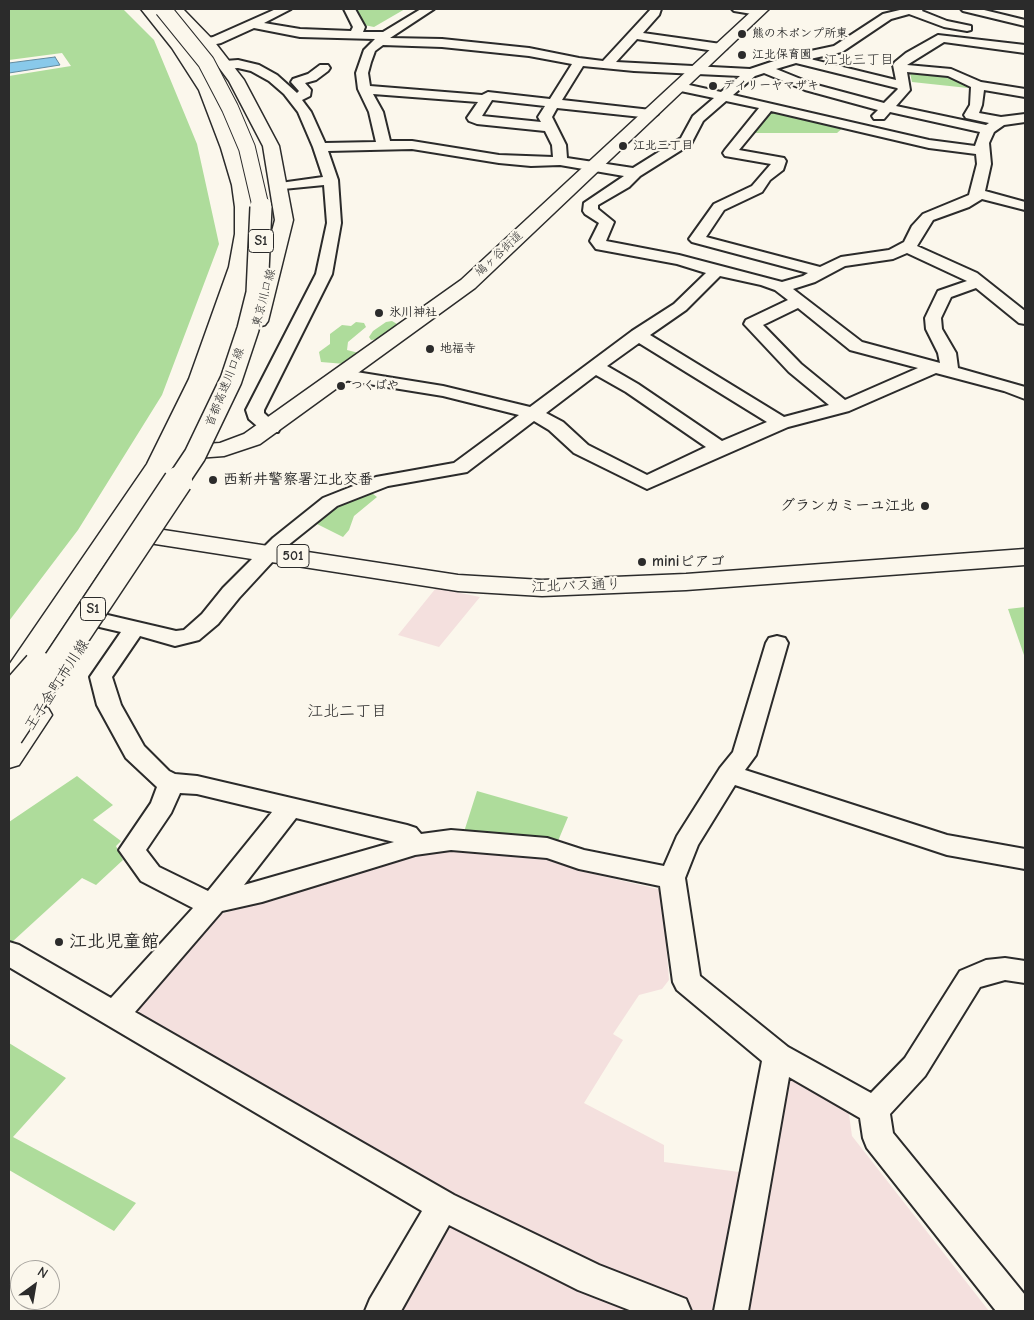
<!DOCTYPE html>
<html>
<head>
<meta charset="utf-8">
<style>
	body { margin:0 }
	#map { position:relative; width:1034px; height:1320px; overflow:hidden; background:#fbf7ec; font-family:"Comic Neue",sans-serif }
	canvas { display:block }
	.frame { position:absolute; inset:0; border:10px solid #2b2b2b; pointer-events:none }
	.north { position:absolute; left:10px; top:1260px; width:50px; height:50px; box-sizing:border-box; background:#fbf7ec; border:1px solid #a8a59f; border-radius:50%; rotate:32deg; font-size:14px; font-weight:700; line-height:20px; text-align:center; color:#2b2b2b }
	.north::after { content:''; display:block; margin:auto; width:18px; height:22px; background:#2b2b2b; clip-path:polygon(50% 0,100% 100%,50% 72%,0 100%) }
</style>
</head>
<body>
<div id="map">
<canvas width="1034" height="1320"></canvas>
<div class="frame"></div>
<div class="north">N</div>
</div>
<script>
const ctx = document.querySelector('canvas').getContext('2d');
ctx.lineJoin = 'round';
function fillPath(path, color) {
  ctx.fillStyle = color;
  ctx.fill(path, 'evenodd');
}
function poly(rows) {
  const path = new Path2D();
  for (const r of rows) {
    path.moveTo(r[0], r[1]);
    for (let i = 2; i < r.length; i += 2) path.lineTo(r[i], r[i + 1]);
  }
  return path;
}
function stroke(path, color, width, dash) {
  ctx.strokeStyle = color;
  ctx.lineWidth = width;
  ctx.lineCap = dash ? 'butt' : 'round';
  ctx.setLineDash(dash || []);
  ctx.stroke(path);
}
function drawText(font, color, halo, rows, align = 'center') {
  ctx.font = font + ' "Comic Neue","Klee One",sans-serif';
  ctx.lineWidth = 4.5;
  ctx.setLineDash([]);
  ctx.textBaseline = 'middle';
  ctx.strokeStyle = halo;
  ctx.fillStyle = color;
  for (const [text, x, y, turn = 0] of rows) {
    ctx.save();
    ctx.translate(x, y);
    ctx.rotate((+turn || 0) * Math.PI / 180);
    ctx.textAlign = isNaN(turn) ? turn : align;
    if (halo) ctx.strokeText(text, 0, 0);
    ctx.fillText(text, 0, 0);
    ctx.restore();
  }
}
const built = poly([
	[436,588,480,597,439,647,398,635],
	[465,849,555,858,580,871,662,890,669,980,662,989,639,995,613,1034,623,1040,584,1103,664,1145,664,1162,739,1172,766,1180,786,1080,793,1077,848,1107,852,1136,989,1311,393,1311,456,1202,138,1017,134,1008,218,915,424,853]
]);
const green = poly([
	[9,9,123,9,154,40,197,144,219,244,162,395,78,530,9,621,9,76,71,66,62,53,9,60],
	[357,9,405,9,374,27,364,25],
	[913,72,946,75,966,84,968,88,912,82,910,73],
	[777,111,845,126,837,133,754,133,770,112],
	[392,321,397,324,396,329,379,339,371,340,369,337,373,331,386,322],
	[356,322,364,323,366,327,348,342,347,350,359,353,345,364,321,362,319,352,330,344,330,334,342,325,351,326],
	[368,490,377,497,354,516,349,530,343,537,311,521,330,507],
	[1025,607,1025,658,1008,609],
	[77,776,113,805,93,820,121,841,116,846,123,860,96,885,82,878,12,942,9,940,9,822],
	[477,791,568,817,558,841,463,835],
	[9,1043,66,1078,13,1137,136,1203,114,1231,9,1170]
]);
const water = poly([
	[55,57,60,65,9,73,9,63,55,57]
]);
const minor = poly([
	[276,9,291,9,264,23,300,29,351,31,353,27,344,9,355,9,365,27,363,32,383,32,421,9,434,9,390,38,442,39,529,48,579,58,603,61,651,9,661,9,659,15,643,33,721,44,727,48,721,52,637,39,616,62,750,69,792,55,834,46,883,14,904,9,923,9,922,11,947,21,971,26,971,30,967,31,944,27,909,14,891,19,842,52,810,59,896,80,893,65,895,62,906,53,938,35,1025,45,1025,53,944,42,907,65,951,69,981,82,1025,89,1025,97,984,90,982,105,979,113,1001,117,1025,114,1025,122,1004,125,994,132,989,143,991,164,985,191,1025,202,1025,210,982,199,969,207,933,220,917,246,977,273,1025,311,1025,324,1019,323,976,288,951,297,941,318,942,329,956,353,958,368,1025,387,1025,399,1004,391,936,373,849,411,788,427,647,489,574,453,549,430,534,421,467,472,388,486,337,506,287,546,239,598,218,624,199,640,175,646,140,636,112,677,121,705,144,746,169,771,175,774,197,776,407,825,416,828,421,834,451,830,547,838,584,850,664,866,677,836,720,768,733,752,766,643,769,638,777,636,785,638,788,643,756,755,745,770,947,835,1025,849,1025,869,947,855,735,785,698,845,685,878,700,976,788,1047,871,1093,905,1058,960,971,986,960,1005,958,1025,961,1025,983,1005,980,980,987,925,1076,890,1114,893,1133,1025,1295,1025,1311,996,1311,867,1148,863,1138,860,1118,789,1077,748,1311,714,1311,762,1061,677,990,673,982,660,886,579,869,547,858,451,850,415,855,262,902,222,911,135,1012,454,1195,599,1265,686,1299,691,1311,632,1311,578,1290,449,1225,401,1311,365,1311,370,1299,422,1211,9,967,9,942,19,945,111,998,193,908,141,881,119,850,151,803,157,787,126,758,97,705,90,677,121,632,91,625,88,620,91,615,99,613,176,631,184,630,202,614,223,588,273,538,323,498,376,477,454,463,519,415,443,396,344,380,338,379,335,375,338,371,344,370,443,386,530,407,632,331,674,304,706,273,677,264,596,249,590,241,599,223,585,214,583,211,584,203,624,176,560,165,531,166,499,163,412,149,328,151,338,180,341,223,332,274,264,410,264,413,280,428,278,432,264,432,249,419,246,410,316,274,327,223,324,185,273,190,271,187,273,184,323,177,313,147,298,112,284,94,269,81,251,71,238,68,225,69,219,65,225,61,238,60,259,65,277,75,297,93,299,91,291,82,293,79,308,74,320,65,328,65,330,68,328,71,316,80,305,83,311,90,310,96,302,100,311,112,325,143,376,142,369,112,358,89,356,73,364,50,375,39,300,37,254,28,221,43,185,51,179,47,181,44,213,37,276,9],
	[383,45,442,47,529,56,572,64,550,99,488,92,482,95,370,86,368,73,371,62,375,51,383,45],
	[796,63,897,88,898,89,884,103,813,84,776,69,796,63],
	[583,66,634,71,740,76,721,92,680,83,676,84,674,87,676,90,714,98,693,116,681,138,633,168,567,158,566,145,552,117,557,108,651,118,658,114,651,110,562,100,583,66],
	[907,72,948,76,971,87,970,105,964,115,966,118,989,123,986,125,896,106,910,90,907,72],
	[764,73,805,90,878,110,872,116,874,119,884,119,890,112,980,132,975,146,929,140,733,95,755,76,764,73],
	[373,94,478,102,467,118,469,121,477,124,545,131,552,145,553,157,499,155,412,141,390,141,383,112,373,94],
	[492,100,545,106,538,117,541,122,482,116,492,100],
	[726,101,759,108,725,150,723,153,725,156,771,164,752,186,714,204,689,239,692,242,808,273,803,276,782,282,679,255,606,241,614,222,598,209,598,205,629,187,640,176,691,144,703,121,726,101],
	[771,111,929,148,976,154,977,164,969,195,923,214,912,226,904,242,889,250,841,257,820,267,706,237,724,210,762,192,770,180,783,170,786,161,784,158,739,150,771,111],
	[907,253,967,281,938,291,925,318,926,329,938,353,940,363,862,342,793,289,815,282,845,266,893,259,907,253],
	[720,276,761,285,775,290,788,300,746,320,744,324,789,372,829,405,784,417,650,335,686,310,720,276],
	[798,308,850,350,918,368,845,400,801,364,763,325,798,308],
	[639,343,767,422,722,441,638,384,607,366,639,343],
	[596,375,626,392,706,447,647,475,588,445,563,422,546,413,596,375],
	[180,793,197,794,272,812,208,891,159,867,146,850,171,813,180,793],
	[296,818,394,842,244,885,296,818],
	[732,9,759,9,764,12,758,15,734,11,732,9],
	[961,9,980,9,1025,20,1025,26,963,11,961,9]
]);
const major = poly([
	[169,9,183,9,213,40,244,80,279,146,293,220,268,321,265,325,258,327,251,325,248,321,275,220,263,146,229,81,203,46,169,9],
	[754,9,769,9,475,288,260,444,224,456,183,459,144,527,458,575,542,580,686,574,1025,549,1025,565,686,590,542,596,458,591,136,541,131,548,122,551,113,548,109,543,184,418,223,317,236,268,250,268,253,272,243,317,206,418,191,445,220,443,244,434,461,280,754,9],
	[212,86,220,91,249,152,255,181,252,185,246,186,240,185,237,181,233,152,204,91,212,86],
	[38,705,48,708,52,715,19,765,9,768,9,735,28,708,38,705]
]);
const highway = poly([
	[141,9,155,9,183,43,215,90,250,185,253,234,249,267,211,379,171,464,20,691,10,694,9,665,147,464,189,379,229,267,235,234,235,207,232,185,221,148,199,90,172,48,141,9]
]);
const highwayBridgeFar2 = poly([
	[163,9,206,62,230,108,247,148,261,208]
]);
const highwayBridgeFar1 = poly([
	[177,482,195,455,231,380,248,329,257,293,261,207]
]);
const highwayBridge = poly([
	[9,698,38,665],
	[9,735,178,481]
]);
const markers = [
	[742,34,5,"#2b2b2b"],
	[742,55,5,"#2b2b2b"],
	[713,86,5,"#2b2b2b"],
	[623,146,5,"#2b2b2b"],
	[379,313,5,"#2b2b2b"],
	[430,349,5,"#2b2b2b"],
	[341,386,5,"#2b2b2b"],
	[213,480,5,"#2b2b2b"],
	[925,506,5,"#2b2b2b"],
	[642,562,5,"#2b2b2b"],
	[59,942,5,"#2b2b2b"]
];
const farPoinames = [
	["熊の木ポンプ所東",752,34],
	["江北保育園",752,55],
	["デイリーヤマザキ",723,86],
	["江北三丁目",633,146],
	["氷川神社",389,313],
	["地福寺",440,349],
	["つくばや",351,386]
];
const farStreetnames = [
	["鳩ヶ谷街道",499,254,-43],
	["東京川口線",264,298,-75],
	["首都高速川口線",225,387,-68]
];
const farNeighbourhoodnames = [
	["江北三丁目",859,60]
];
const shields = [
	[261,241,25],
	[293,556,32],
	[93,609,25]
];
const shieldNames = [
	["S1",261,241],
	["501",293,556],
	["S1",93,609]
];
const poiNames = [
	["西新井警察署江北交番",223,480],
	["グランカミーユ江北",915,506,"right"],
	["miniピアゴ",652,562]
];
const streetNames = [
	["江北バス通り",576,586,-2],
	["王子金町市川線",57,685,-57]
];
const neighbourhoodNames = [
	["江北二丁目",347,711]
];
const nearPoinames = [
	["江北児童館",69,942]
];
fillPath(built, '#f4e0de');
fillPath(green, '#aedc9b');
fillPath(water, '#89c9ea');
stroke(water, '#638a9e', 1);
stroke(minor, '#2b2b2b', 4);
stroke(major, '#2b2b2b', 3);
stroke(highway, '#2b2b2b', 3);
fillPath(minor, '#fbf7ec');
fillPath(major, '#fbf7ec');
fillPath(highway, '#fbf7ec');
stroke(highwayBridgeFar2, '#2b2b2b', 18, []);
stroke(highwayBridgeFar1, '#2b2b2b', 24, []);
stroke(highwayBridge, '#2b2b2b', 31, []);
stroke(highwayBridgeFar2, '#fbf7ec', 16);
stroke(highwayBridgeFar1, '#fbf7ec', 21);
stroke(highwayBridge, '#fbf7ec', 28);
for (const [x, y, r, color] of markers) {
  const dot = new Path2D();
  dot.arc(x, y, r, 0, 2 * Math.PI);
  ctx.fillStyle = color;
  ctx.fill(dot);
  stroke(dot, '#fbf7ec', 2);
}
drawText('bold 12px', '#2b2b2b', '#fbf7ec', farPoinames, 'left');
drawText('12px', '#2b2b2b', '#fbf7ec', farStreetnames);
drawText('14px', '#2b2b2b', '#fbf7ec', farNeighbourhoodnames);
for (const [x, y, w] of shields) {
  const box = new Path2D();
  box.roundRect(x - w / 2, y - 11.5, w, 23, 4);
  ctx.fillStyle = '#fbf7ec';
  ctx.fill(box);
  stroke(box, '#2b2b2b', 1);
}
drawText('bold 14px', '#2b2b2b', null, shieldNames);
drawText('bold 15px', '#2b2b2b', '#fbf7ec', poiNames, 'left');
drawText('15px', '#2b2b2b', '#fbf7ec', streetNames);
drawText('16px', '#2b2b2b', '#fbf7ec', neighbourhoodNames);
drawText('bold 18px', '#2b2b2b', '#fbf7ec', nearPoinames, 'left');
</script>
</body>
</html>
